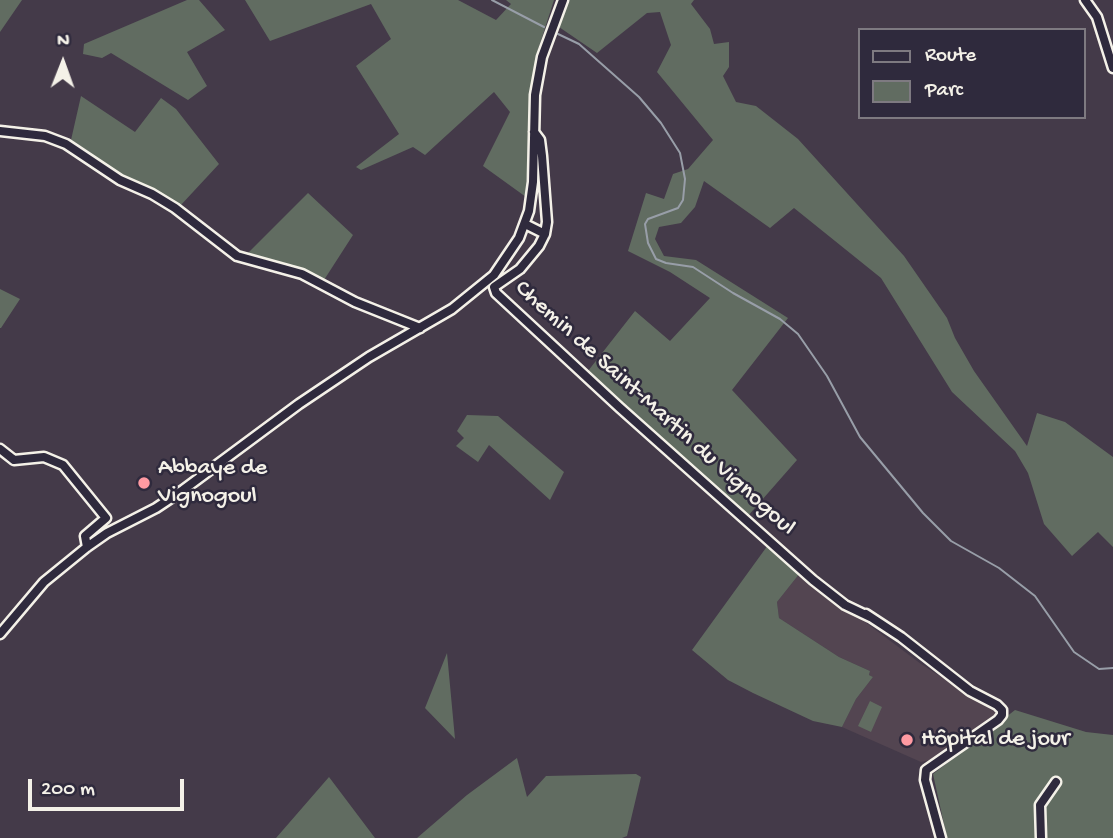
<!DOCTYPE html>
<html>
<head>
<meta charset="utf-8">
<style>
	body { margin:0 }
	#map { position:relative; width:1113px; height:838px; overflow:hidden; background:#443a49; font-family:"Gochi Hand",sans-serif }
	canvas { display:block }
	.legend { position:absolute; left:858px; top:28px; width:228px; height:91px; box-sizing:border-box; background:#2f2a3d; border:2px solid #7e7a81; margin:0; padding:9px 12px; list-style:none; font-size:21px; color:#f4f1e8 }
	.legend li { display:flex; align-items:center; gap:14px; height:35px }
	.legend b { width:35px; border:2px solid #7e7a81 }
	.north { position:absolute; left:28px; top:28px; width:70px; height:70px; -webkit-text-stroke:5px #2f2a3d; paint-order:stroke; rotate:1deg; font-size:19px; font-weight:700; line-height:28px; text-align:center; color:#f4f1e8 }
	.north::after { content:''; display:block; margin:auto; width:24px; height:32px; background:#f4f1e8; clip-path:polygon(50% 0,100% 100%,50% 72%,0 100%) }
	.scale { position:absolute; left:28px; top:779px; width:156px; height:32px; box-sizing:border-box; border:4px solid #f4f1e8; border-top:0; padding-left:9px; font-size:21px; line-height:24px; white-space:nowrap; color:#f4f1e8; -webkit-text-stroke:5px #2f2a3d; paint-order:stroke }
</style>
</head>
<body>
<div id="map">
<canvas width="1113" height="838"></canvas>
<ul class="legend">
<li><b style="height:9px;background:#2f2a3d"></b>Route</li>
<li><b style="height:19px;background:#616c61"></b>Parc</li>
</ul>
<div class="north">N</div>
<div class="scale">200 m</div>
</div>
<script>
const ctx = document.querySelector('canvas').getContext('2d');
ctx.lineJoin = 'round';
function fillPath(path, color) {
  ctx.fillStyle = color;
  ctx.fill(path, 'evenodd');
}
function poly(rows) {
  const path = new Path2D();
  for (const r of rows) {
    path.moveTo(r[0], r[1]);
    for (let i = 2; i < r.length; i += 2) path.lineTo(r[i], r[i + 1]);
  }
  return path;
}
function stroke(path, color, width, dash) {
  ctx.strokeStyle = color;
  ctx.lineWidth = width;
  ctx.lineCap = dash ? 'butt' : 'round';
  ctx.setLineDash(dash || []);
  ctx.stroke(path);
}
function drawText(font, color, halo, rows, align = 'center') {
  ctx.font = font + ' "Gochi Hand",sans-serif';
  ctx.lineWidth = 5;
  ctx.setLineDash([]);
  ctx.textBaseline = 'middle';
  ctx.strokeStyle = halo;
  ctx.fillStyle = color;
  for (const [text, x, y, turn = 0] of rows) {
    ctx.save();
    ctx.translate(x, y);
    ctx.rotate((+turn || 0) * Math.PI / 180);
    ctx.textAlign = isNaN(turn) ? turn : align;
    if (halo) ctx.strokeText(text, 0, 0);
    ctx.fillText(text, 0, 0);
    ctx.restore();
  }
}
const built = poly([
	[800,573,921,664,999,714,938,758,921,762,842,727,856,699,873,677,869,675,870,671,839,657,779,618,777,602]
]);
const green = poly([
	[0,0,22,0,0,32],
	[187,0,199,0,225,30,187,52,207,86,188,100,111,53,102,58,83,54,84,44],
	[245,0,458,0,496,20,511,4,506,0,554,0,537,53,530,107,526,197,483,166,510,112,494,92,425,155,413,147,361,170,356,167,399,134,356,66,391,39,371,4,270,41],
	[568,0,694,0,691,4,710,29,714,44,729,42,729,67,723,76,736,102,756,106,798,139,904,256,947,318,955,338,974,371,1027,446,1037,413,1065,422,1113,457,1113,547,1098,532,1072,556,1044,524,1028,473,1015,451,952,392,881,278,794,208,770,228,704,181,695,207,681,223,659,227,655,239,664,256,696,260,788,318,732,390,797,460,747,517,588,371,635,311,670,341,710,298,670,272,628,251,646,193,664,199,673,174,688,169,713,140,657,72,671,45,660,12,647,13,597,53,559,27],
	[81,96,135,132,161,98,176,109,219,164,180,206,154,190,115,174,103,166,91,153,71,140],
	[308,193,353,235,324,280,246,255],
	[0,289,20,299,1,328,0,328],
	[467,415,498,416,564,472,550,500,489,445,478,462,456,446,464,438,457,431],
	[768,545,800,573,777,602,779,618,839,657,870,671,869,675,873,677,856,699,842,727,813,721,753,693,728,680,692,650],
	[447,653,455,739,425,708],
	[870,701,882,707,871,732,858,726],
	[1015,710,1086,732,1113,735,1113,838,947,838,933,774],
	[517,758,527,797,546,776,636,774,641,777,627,836,622,838,417,838,467,795],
	[329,777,375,838,276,838]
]);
const stream = poly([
	[492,0,544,27],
	[558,34,579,44,639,97,661,123,680,153,685,179,683,200,678,208,648,219,645,224,648,243,656,259,666,263,693,267,733,293,780,319,798,334,827,376,860,437,923,513,951,541,999,568,1035,596,1074,652,1099,669,1113,668]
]);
const minor = poly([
	[1085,0,1097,17,1113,68],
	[0,131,45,136,66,144,120,180,152,194,175,208,237,256,302,274,355,302,420,328],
	[534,132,540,140,542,156,547,222,545,234],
	[525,224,545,234,539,246,520,269,494,287,496,293,619,407,813,580,845,605,870,617],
	[0,449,14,460,44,457,63,465,106,518,85,536,87,547],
	[866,614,901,637,970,691,997,705,1002,710,1002,715,998,720,926,770,925,780,941,838],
	[0,634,44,582,87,547,107,533,156,508,183,490,299,404,369,357,452,309,494,275,519,238,529,211,533,182,535,95,542,57,563,0],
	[1041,838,1040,805,1056,782]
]);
const markers = [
	[144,483,7,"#ff9aa2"],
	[907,740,7,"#ff9aa2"]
];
const streetNames = [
	["Chemin de Saint-Martin du Vignogoul",654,409,42]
];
const poiNames = [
	["Abbaye de",158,469],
	["Vignogoul",158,497],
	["Hôpital de jour",921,740]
];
fillPath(built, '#534551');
fillPath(green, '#616c61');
stroke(stream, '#989ea8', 2);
stroke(minor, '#f4f1e8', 13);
stroke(minor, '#2f2a3d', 8);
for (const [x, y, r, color] of markers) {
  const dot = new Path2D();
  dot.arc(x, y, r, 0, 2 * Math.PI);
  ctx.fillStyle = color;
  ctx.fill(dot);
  stroke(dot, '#2f2a3d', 2.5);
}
drawText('24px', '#f4f1e8', '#2f2a3d', streetNames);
drawText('24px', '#f4f1e8', '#2f2a3d', poiNames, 'left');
</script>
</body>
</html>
